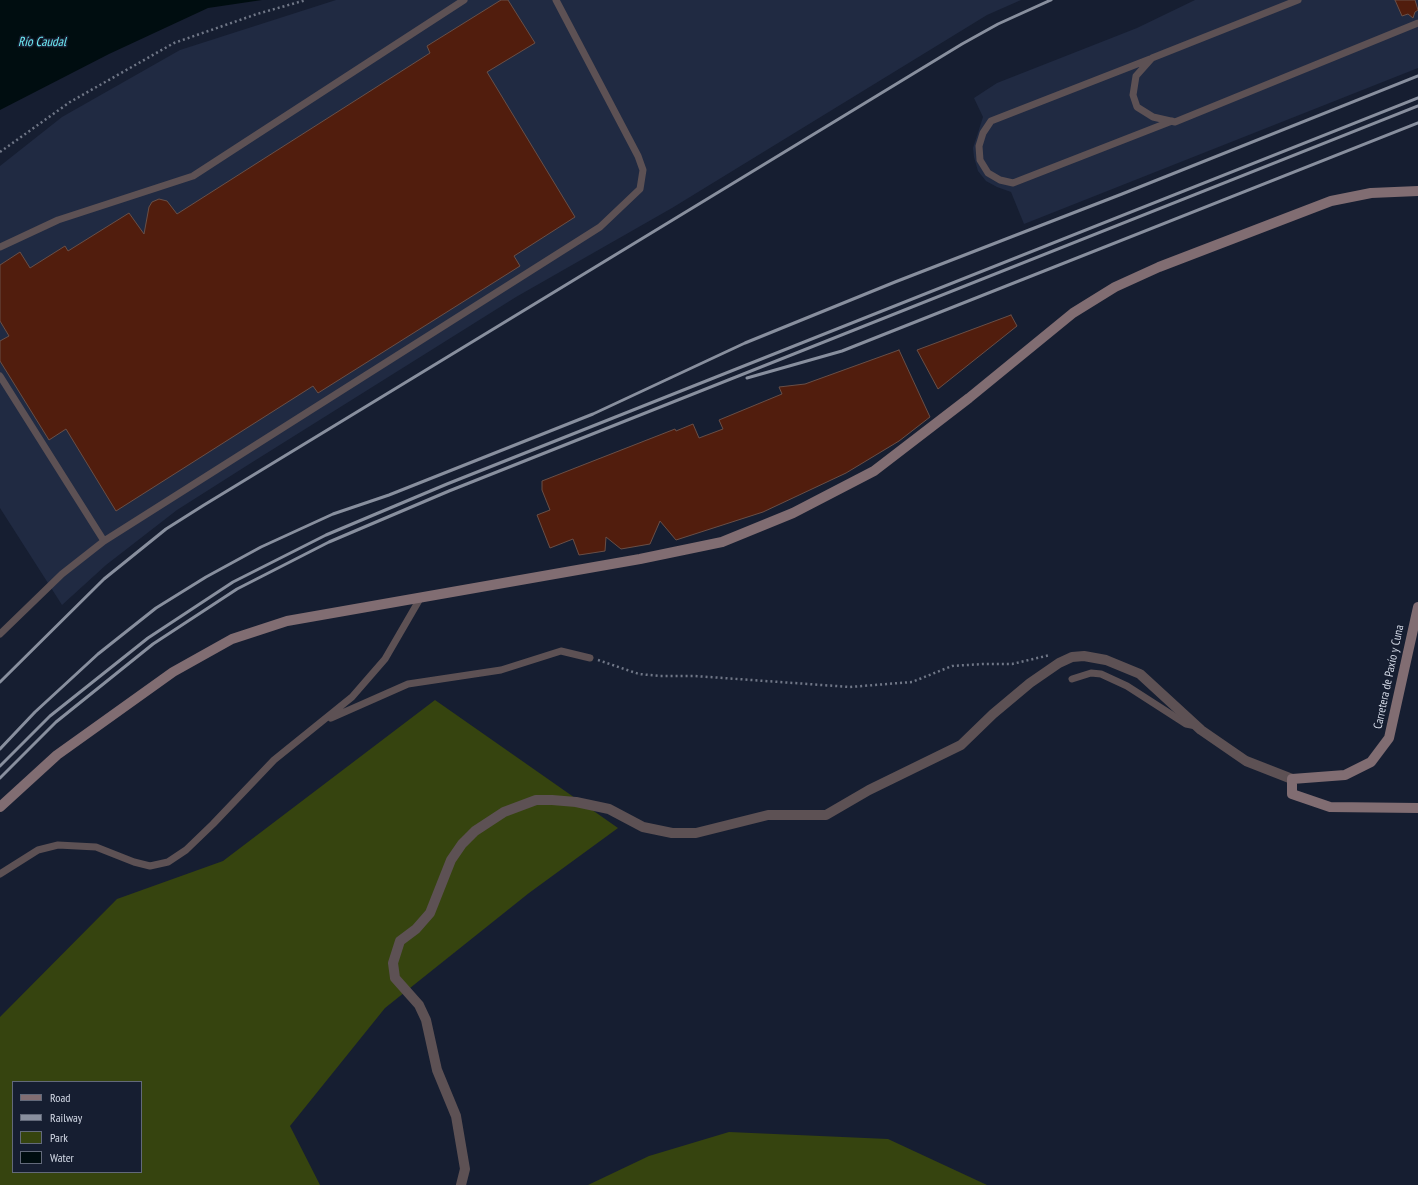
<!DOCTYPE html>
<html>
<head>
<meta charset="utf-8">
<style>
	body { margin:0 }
	#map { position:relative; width:1418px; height:1185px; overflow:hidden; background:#161e31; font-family:"PT Sans Narrow",sans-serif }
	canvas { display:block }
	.legend { position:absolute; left:12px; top:1081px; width:130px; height:92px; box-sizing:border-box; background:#161e31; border:1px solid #62697a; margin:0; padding:5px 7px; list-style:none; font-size:12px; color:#d4dae7 }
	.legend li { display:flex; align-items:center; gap:8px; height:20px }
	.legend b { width:20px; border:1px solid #62697a }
</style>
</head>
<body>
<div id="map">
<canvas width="1418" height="1185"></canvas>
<ul class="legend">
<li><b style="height:5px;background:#816d72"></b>Road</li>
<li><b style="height:5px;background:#888f9e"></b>Railway</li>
<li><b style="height:11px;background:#36440f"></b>Park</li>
<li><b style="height:11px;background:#000d10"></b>Water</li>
</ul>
</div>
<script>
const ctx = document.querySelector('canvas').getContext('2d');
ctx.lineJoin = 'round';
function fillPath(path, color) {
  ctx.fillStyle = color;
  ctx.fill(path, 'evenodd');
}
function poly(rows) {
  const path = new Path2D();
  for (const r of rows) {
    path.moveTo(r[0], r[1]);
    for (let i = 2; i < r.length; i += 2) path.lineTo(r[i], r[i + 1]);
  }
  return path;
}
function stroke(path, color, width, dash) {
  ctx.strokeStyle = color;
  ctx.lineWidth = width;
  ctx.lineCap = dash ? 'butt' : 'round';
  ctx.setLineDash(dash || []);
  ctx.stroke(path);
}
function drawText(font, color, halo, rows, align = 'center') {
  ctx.font = font + ' "PT Sans Narrow",sans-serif';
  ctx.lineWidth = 3;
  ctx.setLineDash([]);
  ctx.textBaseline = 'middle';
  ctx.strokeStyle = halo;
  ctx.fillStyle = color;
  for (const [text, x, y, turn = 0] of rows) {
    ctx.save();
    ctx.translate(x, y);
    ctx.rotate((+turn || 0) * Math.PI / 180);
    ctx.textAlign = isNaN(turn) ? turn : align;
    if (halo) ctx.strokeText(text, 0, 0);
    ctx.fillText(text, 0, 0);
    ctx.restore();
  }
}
const built = poly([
	[336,0,1021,0,987,15,672,208,516,297,251,463,177,510,106,565,62,605,0,508,0,166,62,117,180,50],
	[1195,0,1418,0,1418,68,1024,224,1011,192,997,187,986,181,978,171,974,157,973,148,983,117,974,98,997,83,1137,28]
]);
const green = poly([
	[435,700,618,828,529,893,385,1008,290,1126,320,1185,0,1185,0,1017,117,899,223,861],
	[13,1082,141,1082,141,1172,13,1172],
	[729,1132,888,1139,987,1185,588,1185,649,1156]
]);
const water = poly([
	[0,0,262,0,208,8,109,54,0,110]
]);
const building = poly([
	[501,0,508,0,535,43,487,72,575,217,514,256,520,266,318,393,313,386,116,511,66,429,49,440,0,361,0,341,9,336,0,321,0,265,20,252,30,268,65,246,68,251,129,213,144,234,149,207,152,202,159,199,167,201,177,214,430,53,427,46,501,0],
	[1395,0,1415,0,1418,10,1415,12,1413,18,1408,14,1402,16,1395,0],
	[1011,315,1017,326,938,389,917,350,1011,315],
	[899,350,930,417,899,441,846,473,763,512,676,540,660,521,650,544,621,549,606,537,605,551,579,555,573,539,550,548,537,515,550,510,542,490,542,481,675,429,676,431,693,424,699,438,723,429,719,420,782,394,779,387,805,384,899,350]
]);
const path = poly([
	[0,152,70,102,174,43,257,14,306,0],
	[598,660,639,674,660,676,695,676,850,687,912,682,952,666,983,664,1012,664,1050,655]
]);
const lane = poly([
	[1298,0,1152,58,1136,76,1133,95,1137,107,1153,117,1175,122,1418,23],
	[1150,59,991,121,983,133,979,146,980,160,988,173,1000,180,1013,183,1172,121],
	[0,247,58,220,193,176,464,0],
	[0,376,104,541],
	[0,634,62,574,104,541,600,227,640,189,643,170,638,156,556,0],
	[1072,679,1091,673,1101,674,1127,686,1186,724,1196,726],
	[331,718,408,684,501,670,561,651,590,658],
	[0,874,38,850,58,845,96,847,134,862,150,866,168,862,186,850,213,824,274,760,352,697,385,659,421,597]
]);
const street = poly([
	[461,1185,465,1169,456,1116,437,1070,426,1020,419,1005,395,978,393,963,400,941,416,929,430,913,451,860,462,844,475,831,504,812,536,800,552,800,576,802,609,809,643,827,672,833,696,833,768,815,826,815,869,790,961,745,993,714,1030,683,1059,663,1072,657,1084,656,1106,660,1140,674,1201,730,1246,761,1292,779]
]);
const secondary = poly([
	[1418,607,1389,738,1371,762,1345,775,1292,779,1292,794,1330,807,1418,808],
	[0,807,57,755,173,672,232,639,287,621,640,559,722,542,793,513,874,471,969,398,1073,313,1115,287,1159,267,1331,201,1371,193,1418,191]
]);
const rail = poly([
	[747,378,842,351,1418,123],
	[0,682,104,579,166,529,204,505,962,44,998,24,1051,0],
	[0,749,35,712,98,654,156,608,206,577,261,547,333,514,389,495,593,414,745,343,895,282,1122,194,1418,76],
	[0,766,50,716,148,638,233,582,326,535,447,484,1418,98],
	[0,778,56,722,153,644,237,589,329,542,449,491,1418,106]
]);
const streetNames = [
	["Carretera de Paxío y Cuna",1389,677,-78]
];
const waterNames = [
	["Río Caudal",42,42]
];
fillPath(built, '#202a42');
fillPath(green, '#36440f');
fillPath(water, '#000d10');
fillPath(building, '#511d0d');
stroke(building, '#694f47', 1);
stroke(path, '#707787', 2.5, [2, 3]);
stroke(lane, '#5d5154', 7);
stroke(street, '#5d5154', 10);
stroke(secondary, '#816d72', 10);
stroke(rail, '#888f9e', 3);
drawText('12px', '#d4dae7', '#161e31', streetNames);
drawText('italic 13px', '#6debf5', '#161e31', waterNames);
</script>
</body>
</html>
